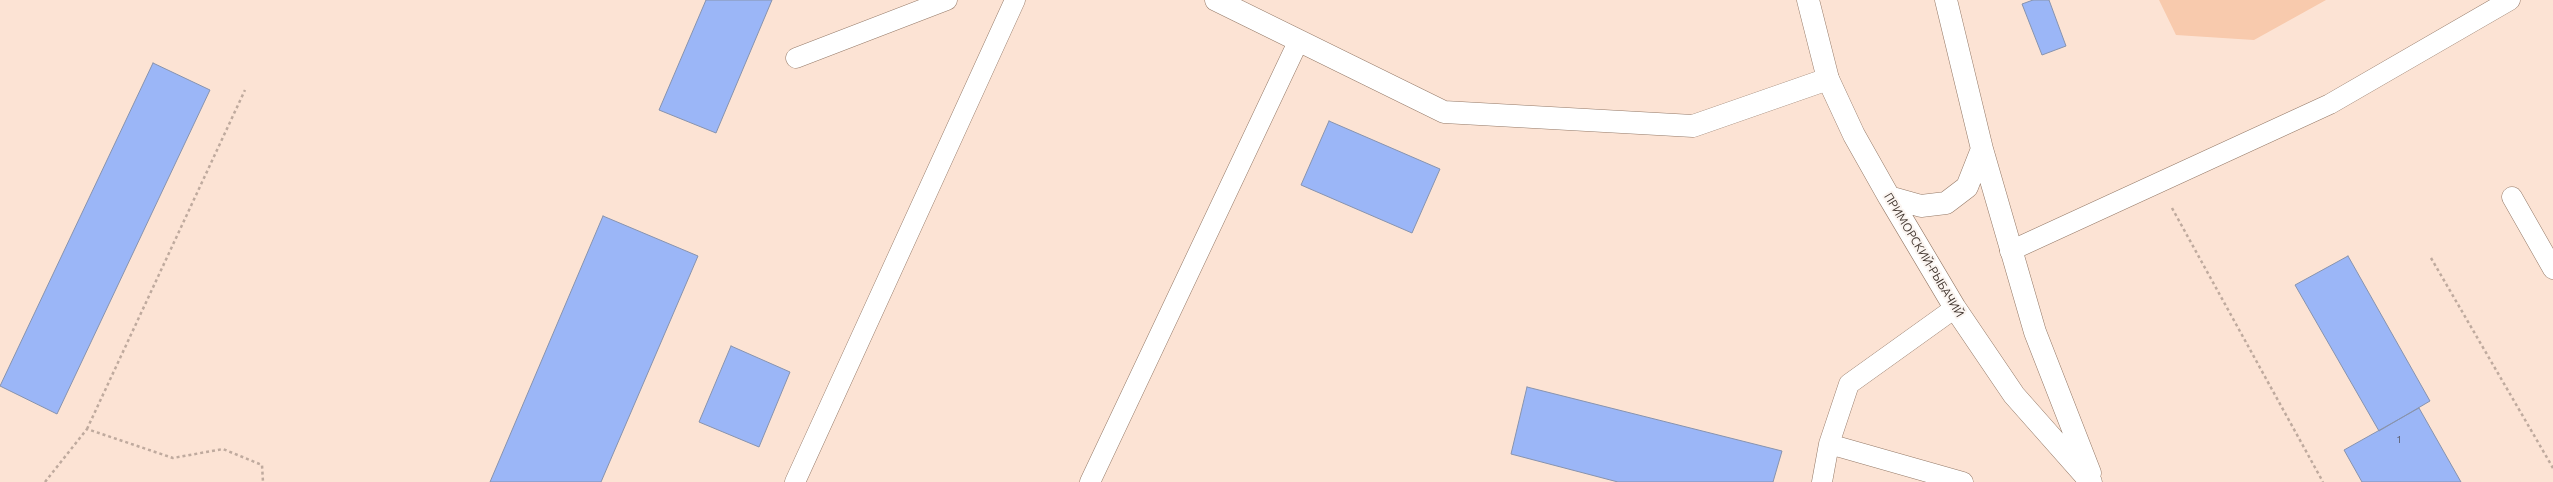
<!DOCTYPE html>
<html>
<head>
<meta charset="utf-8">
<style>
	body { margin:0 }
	canvas { display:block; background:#fce3d4 }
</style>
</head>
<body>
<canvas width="2553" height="482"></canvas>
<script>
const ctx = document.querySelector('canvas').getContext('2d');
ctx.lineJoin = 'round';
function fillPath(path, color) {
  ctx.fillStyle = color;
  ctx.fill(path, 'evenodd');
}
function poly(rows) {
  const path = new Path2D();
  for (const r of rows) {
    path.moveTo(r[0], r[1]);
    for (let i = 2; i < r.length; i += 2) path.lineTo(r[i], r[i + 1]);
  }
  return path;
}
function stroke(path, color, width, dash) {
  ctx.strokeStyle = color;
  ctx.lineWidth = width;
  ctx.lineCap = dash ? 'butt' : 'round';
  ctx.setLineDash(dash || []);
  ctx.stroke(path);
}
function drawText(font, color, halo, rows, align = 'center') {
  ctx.font = font + ' Ubuntu,sans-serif';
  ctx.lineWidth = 4;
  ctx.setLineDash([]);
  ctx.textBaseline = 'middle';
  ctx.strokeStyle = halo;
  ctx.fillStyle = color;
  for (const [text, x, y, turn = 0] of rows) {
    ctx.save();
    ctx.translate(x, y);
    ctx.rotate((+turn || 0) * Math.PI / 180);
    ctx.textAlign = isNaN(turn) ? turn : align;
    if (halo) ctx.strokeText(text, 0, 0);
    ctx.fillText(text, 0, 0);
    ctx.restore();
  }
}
const green = poly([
	[2159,0,2326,0,2254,40,2176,35]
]);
const building = poly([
	[706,0,772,0,716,133,659,110,706,0],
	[2033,0,2049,0,2066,46,2042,55,2022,4,2033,0],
	[153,63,210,90,57,414,0,386,153,63],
	[1329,121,1440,169,1412,233,1301,185,1329,121],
	[603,216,698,256,601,482,490,482,603,216],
	[2348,256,2430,401,2379,431,2295,285,2348,256],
	[731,346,790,372,759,447,699,422,731,346],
	[1527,387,1782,451,1773,482,1618,482,1511,454,1527,387],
	[2419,408,2461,482,2362,482,2344,450,2419,408]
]);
const path = poly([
	[2172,208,2323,482],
	[2431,258,2553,468],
	[87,429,245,90],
	[45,482,87,429,173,458,223,449,262,465,263,482]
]);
const lane = poly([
	[796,58,947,0],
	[2512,197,2553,269],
	[2010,251,2330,104,2510,0],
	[1829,444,1963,482],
	[795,482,1015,0],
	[1090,482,1298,42],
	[1822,482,1829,444,1849,384,1955,308]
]);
const street = poly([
	[1216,0,1444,112,1693,126,1828,79]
]);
const secondary = poly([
	[1808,0,1828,79,1854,135,1889,197,1955,308,2014,395,2091,482],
	[1946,0,1982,149,2035,332,2090,473],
	[1889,197,1921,206,1946,203,1967,187,1982,149]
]);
const numberNames = [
	["1",2399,440]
];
const streetNames = [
	["ПРИМОРСКИЙ-РЫБАЧИЙ",1924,255,59]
];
fillPath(green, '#f8caad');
fillPath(building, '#9bb6f7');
stroke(building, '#8793ae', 1);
stroke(lane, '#947967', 21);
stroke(street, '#947967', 23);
stroke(secondary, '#947967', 23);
stroke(path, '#bfaa9e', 2.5, [3, 3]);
stroke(lane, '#fff', 20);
stroke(street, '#fff', 22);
stroke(secondary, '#fff', 22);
drawText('10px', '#56545f', null, numberNames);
drawText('12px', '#3f332c', '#fbf5f1', streetNames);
</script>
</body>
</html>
